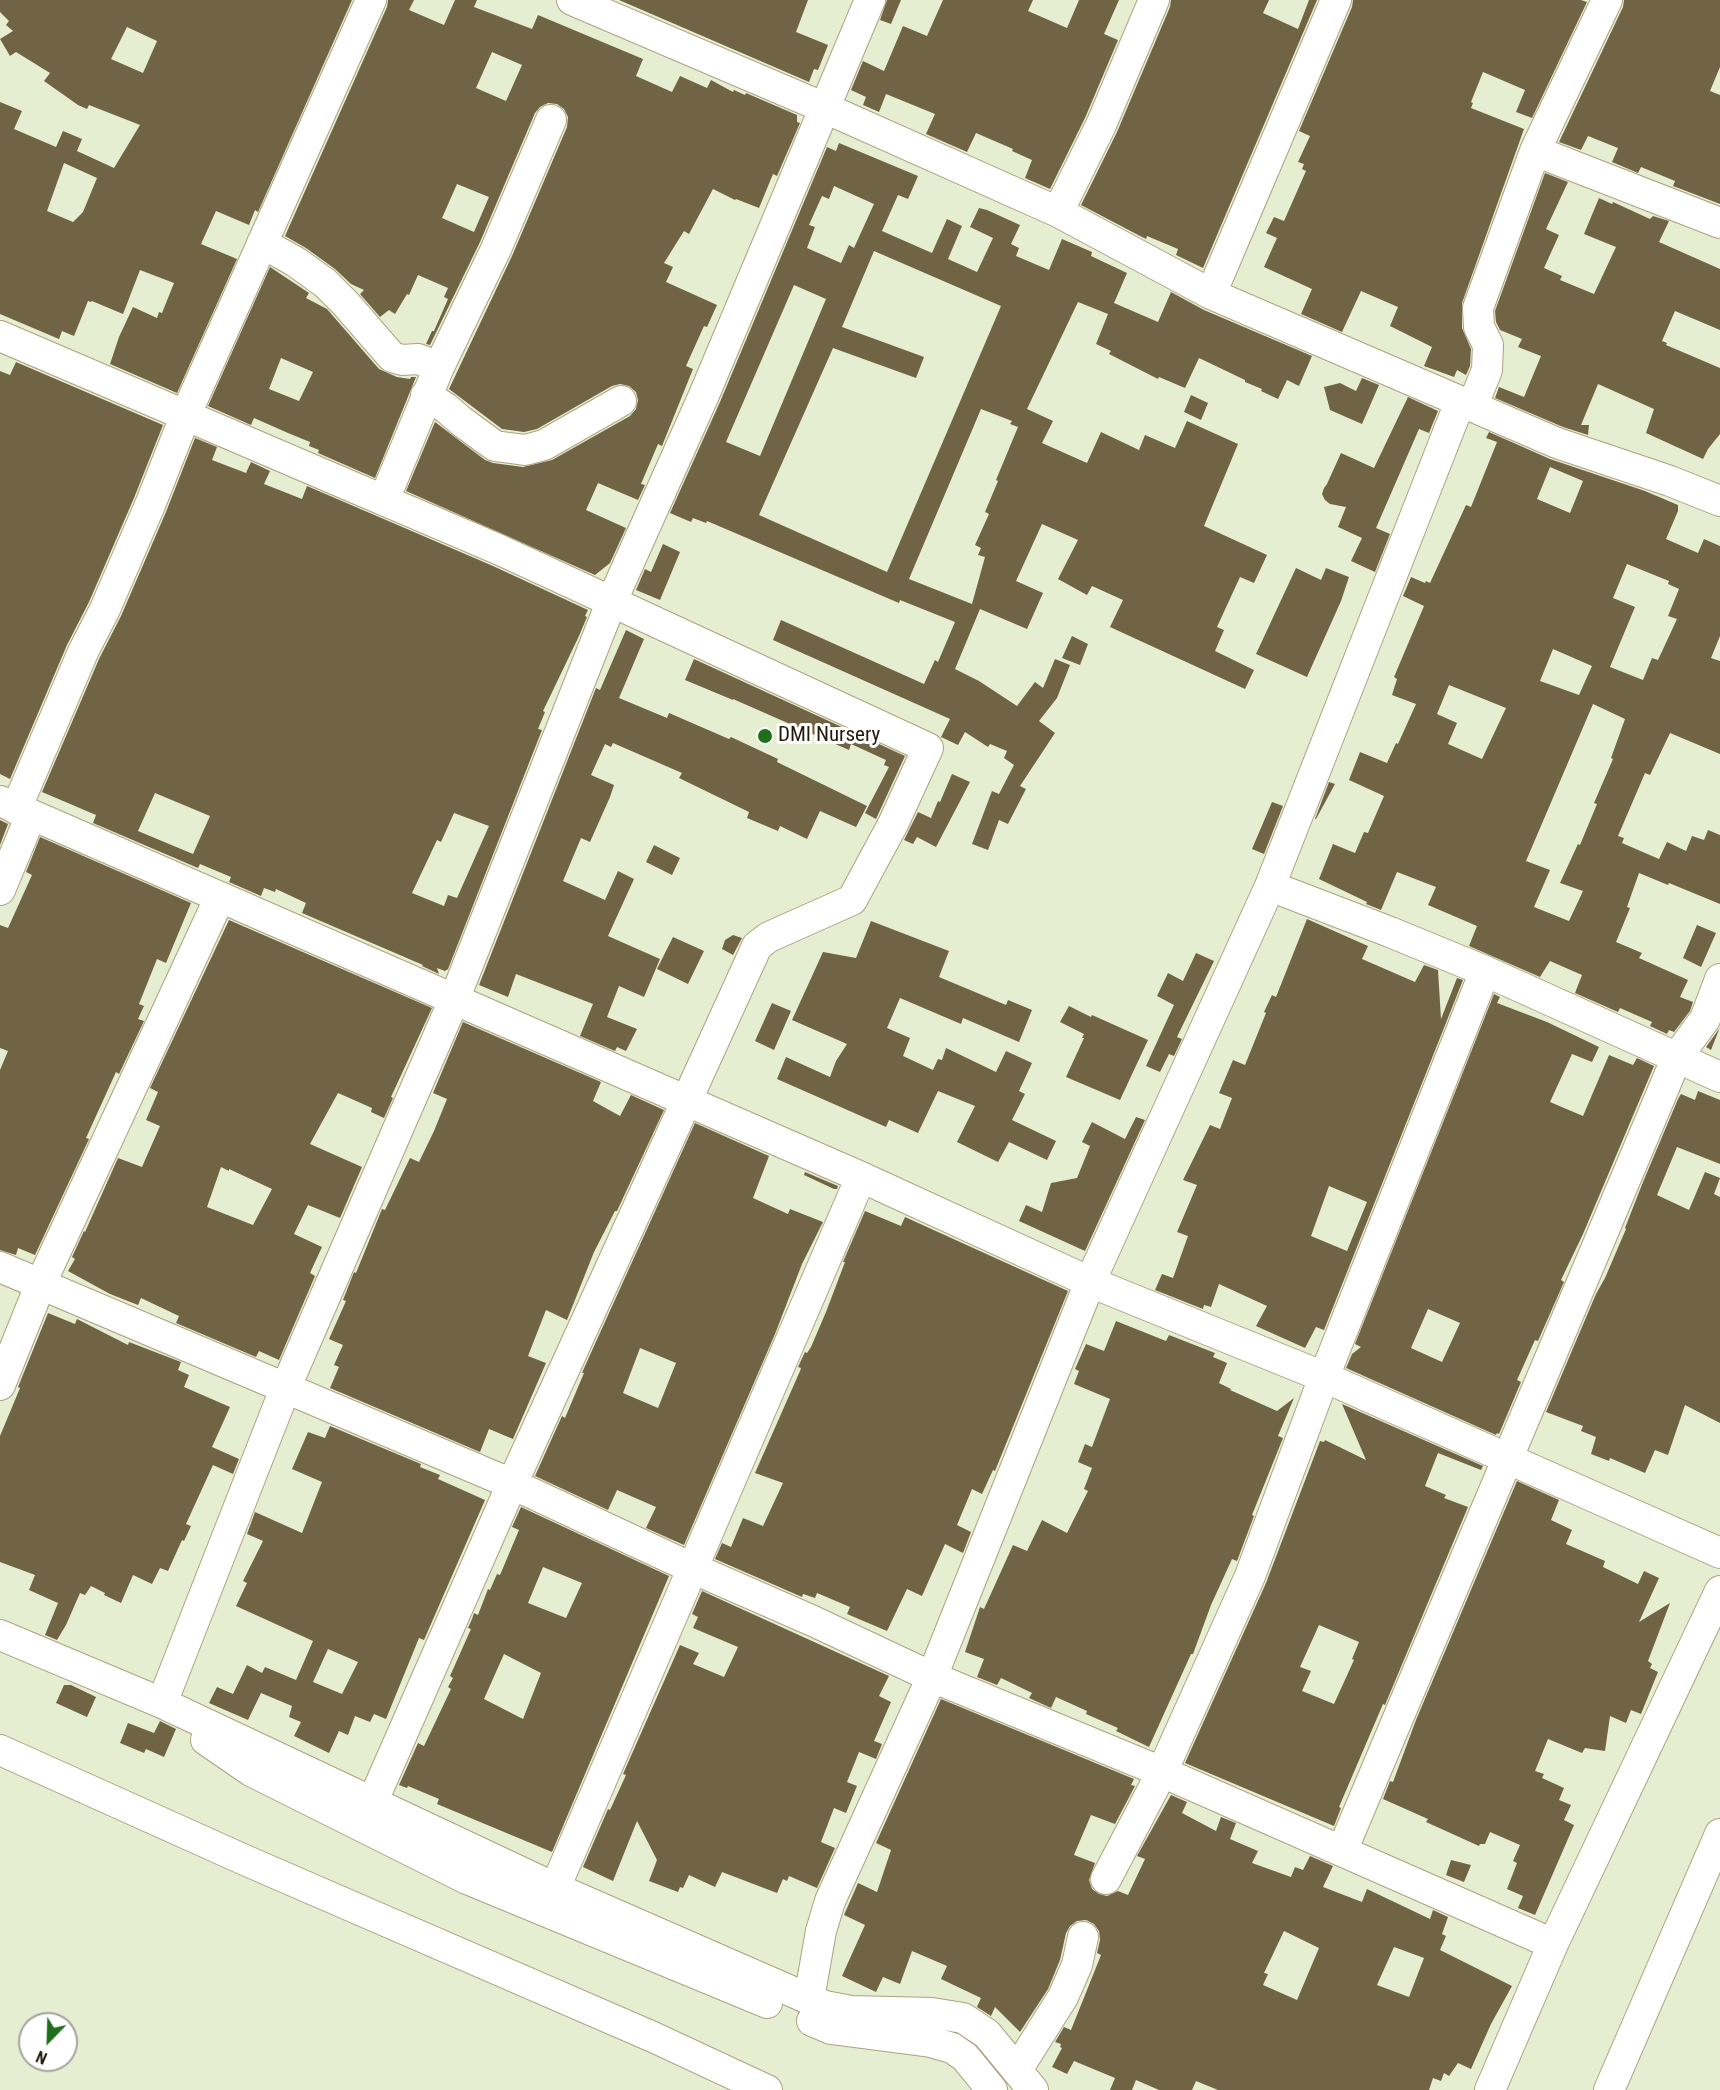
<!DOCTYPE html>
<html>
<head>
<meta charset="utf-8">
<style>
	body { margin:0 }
	#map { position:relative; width:1720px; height:2090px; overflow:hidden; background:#fefcf4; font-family:"Roboto Condensed",sans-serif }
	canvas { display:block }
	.north { position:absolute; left:18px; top:2012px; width:60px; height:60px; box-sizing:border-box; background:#fff; border:2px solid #a5a39e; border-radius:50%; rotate:203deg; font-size:16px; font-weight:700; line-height:24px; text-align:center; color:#1f1a0d }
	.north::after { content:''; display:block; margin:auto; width:21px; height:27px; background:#1d7019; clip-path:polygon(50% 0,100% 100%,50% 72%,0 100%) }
</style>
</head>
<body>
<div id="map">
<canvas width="1720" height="2090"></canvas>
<div class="north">N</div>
</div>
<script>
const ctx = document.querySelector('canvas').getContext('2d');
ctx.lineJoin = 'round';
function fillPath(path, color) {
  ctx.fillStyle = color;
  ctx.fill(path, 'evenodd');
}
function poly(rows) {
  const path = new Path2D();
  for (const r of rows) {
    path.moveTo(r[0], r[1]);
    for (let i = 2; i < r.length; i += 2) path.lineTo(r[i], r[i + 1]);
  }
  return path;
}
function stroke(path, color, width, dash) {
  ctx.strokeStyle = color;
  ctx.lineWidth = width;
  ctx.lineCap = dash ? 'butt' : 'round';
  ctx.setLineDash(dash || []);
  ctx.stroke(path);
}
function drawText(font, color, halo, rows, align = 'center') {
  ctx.font = font + ' "Roboto Condensed",sans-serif';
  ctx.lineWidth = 6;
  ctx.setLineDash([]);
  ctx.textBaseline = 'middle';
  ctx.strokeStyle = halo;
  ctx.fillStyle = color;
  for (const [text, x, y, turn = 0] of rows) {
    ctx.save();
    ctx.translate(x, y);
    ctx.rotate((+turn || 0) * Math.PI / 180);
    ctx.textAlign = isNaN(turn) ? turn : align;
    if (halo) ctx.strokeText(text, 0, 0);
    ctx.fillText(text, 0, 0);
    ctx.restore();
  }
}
const green = poly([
	[0,0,1720,0,1720,2090,0,2090],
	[30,2024,66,2024,66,2060,30,2060]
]);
const building = poly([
	[0,0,352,0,258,212,255,210,249,225,216,211,201,244,237,259,177,393,110,364,119,337,133,307,157,318,159,312,162,313,174,283,140,270,123,314,92,301,91,302,88,301,74,336,62,331,59,339,0,314,0,102,22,111,14,129,56,147,63,131,82,139,77,151,114,168,140,125,89,105,87,109,78,105,44,81,50,73,16,52,10,56,0,39,13,31,6,25,9,21,0,12],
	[127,27,157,41,143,73,111,59],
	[64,163,97,178,83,212,73,222,47,211],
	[388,0,414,0,409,10,444,25,455,0,477,0,474,7,532,29,538,15,643,59,636,76,672,92,680,76,707,88,711,80,733,92,734,90,745,95,746,93,797,115,797,122,800,123,777,176,773,174,759,208,736,199,735,200,713,189,689,234,684,231,664,263,673,267,666,282,717,305,707,327,704,326,686,366,693,369,662,446,658,444,641,484,645,485,638,500,598,483,586,510,626,528,610,563,595,575,406,491,435,422,485,460,493,463,523,467,552,460,630,416,636,409,638,400,636,392,629,386,620,384,612,386,537,429,524,432,502,429,449,389,512,256,567,127,568,117,564,109,557,104,548,103,540,107,535,113,480,242,430,345,426,344,432,331,434,331,448,299,444,297,448,288,418,275,409,295,407,294,395,314,389,310,380,317,360,294,364,290,351,284,335,269,306,248,285,236,387,7],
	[492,52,522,65,506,101,476,88],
	[457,184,489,197,474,232,442,218],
	[619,0,808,0,796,32,828,45,818,70,814,69,809,82],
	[887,0,901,0,891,24,880,20],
	[943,0,1033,0,1028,11,1067,28,1079,0,1119,0,1104,34,1118,40,1085,118,1050,189,1025,178,1032,160,1012,151,1013,149,976,133,967,152,926,134,935,114,886,94,879,112,863,105,866,97,851,90,863,61,884,71,903,26,927,36],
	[1171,0,1269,0,1263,13,1298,29,1309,0,1317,0,1203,268,1176,255,1178,249,1147,236,1146,239,1140,236,1081,205,1117,132,1170,7],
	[1353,0,1581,0,1587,2,1532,118,1516,112,1525,90,1483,72,1471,102,1473,103,1471,108,1524,129,1462,303,1462,328,1471,349,1470,366,1466,375,1457,370,1454,377,1424,366,1432,347,1390,326,1398,307,1361,291,1342,332,1301,314,1312,289,1264,267,1277,238,1266,233,1274,217,1284,221,1306,171,1302,169,1304,164,1298,162,1310,136,1299,131,1352,7],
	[1624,0,1720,0,1720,67,1710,91,1720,95,1720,204,1673,186,1675,181,1641,167,1638,173,1612,162,1618,148,1588,136,1581,150,1559,142,1623,7],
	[839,143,918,176,908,199,898,195,882,231,932,253,947,219,962,226,948,259,977,272,993,238,970,227,979,208,987,210,1020,225,1011,244,1019,248,1016,256,1049,270,1062,239,1092,252,1091,256,1127,273,1114,303,1158,322,1171,292,1204,310,1312,356,1299,386,1287,380,1278,399,1261,391,1262,389,1245,382,1245,380,1199,358,1185,388,1159,377,1158,379,1109,354,1111,351,1096,344,1108,314,1078,302,1027,409,1053,421,1042,443,1087,463,1101,432,1139,450,1145,435,1175,448,1187,421,1238,444,1204,526,1267,555,1254,583,1240,577,1217,627,1224,630,1215,651,1254,670,1245,689,1110,627,1123,600,1092,586,1087,595,1058,579,1078,540,1042,524,1016,581,1043,593,1027,629,980,609,955,669,979,681,1017,706,1035,682,1043,688,1055,659,1070,665,1057,698,1039,721,1055,733,1020,786,1026,789,1008,824,999,820,988,850,972,844,992,791,999,794,1014,765,1004,758,1007,751,990,744,988,747,965,732,958,745,941,737,950,719,773,640,781,620,924,684,935,660,938,662,955,622,900,600,899,603,707,521,706,523,693,518,691,522,670,513,720,402,827,147,836,151],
	[834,186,874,204,854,248,849,245,841,263,807,248,815,227,809,225,822,196,829,199],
	[874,251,1001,306,887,572,759,515,833,348,916,378,924,357,842,327],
	[794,285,826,299,760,456,726,442],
	[981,409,1012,421,1010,424,1018,427,996,480,998,481,985,512,989,514,975,545,981,548,978,555,985,557,972,604,909,579],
	[1545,173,1568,182,1546,229,1559,235,1544,268,1562,276,1560,280,1594,294,1616,247,1584,234,1599,198,1612,204,1613,202,1650,219,1653,216,1669,221,1659,242,1720,269,1720,330,1675,311,1662,341,1667,343,1666,345,1720,368,1720,434,1708,449,1703,459,1646,433,1654,409,1598,384,1581,425,1589,425,1588,435,1563,427,1495,398,1499,387,1524,397,1541,356,1518,347,1522,339,1500,330,1496,322,1495,311],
	[270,267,309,293,306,298,327,309,379,369,397,377,410,379,411,377,416,377,375,478,318,453,319,450,309,446,310,442,288,433,254,418,251,425,208,406],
	[281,358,313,372,299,401,269,389],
	[16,362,163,425,134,498,89,602,67,645,10,779,0,774,0,371,10,375],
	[1362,378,1379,385,1362,424,1330,410,1324,387,1340,383,1356,391],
	[1191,395,1208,403,1201,420,1184,412],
	[1408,397,1438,411,1429,433,1419,429,1376,528,1390,534,1375,572,1351,561,1362,538,1338,527,1346,507,1330,504,1325,500,1322,494,1324,488,1327,484,1341,453,1374,468],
	[1489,432,1550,459,1645,491,1678,505,1678,511,1666,539,1698,553,1704,539,1720,546,1720,636,1711,658,1720,661,1720,754,1670,733,1650,775,1645,773,1618,836,1624,838,1622,843,1659,859,1667,842,1686,851,1692,836,1704,840,1708,830,1720,835,1720,904,1669,883,1668,885,1639,873,1627,907,1630,908,1616,942,1642,953,1639,958,1688,980,1680,997,1693,1002,1690,1011,1674,1032,1669,1030,1667,1034,1650,1026,1652,1022,1620,1008,1618,1012,1575,993,1582,975,1550,961,1540,977,1469,946,1477,926,1428,905,1436,887,1397,872,1381,910,1366,904,1367,902,1319,879,1333,844,1355,853,1364,832,1368,833,1384,796,1349,780,1360,752,1387,763,1396,743,1398,744,1416,704,1392,695,1397,679,1394,677,1424,606,1403,596,1411,577,1425,583,1426,581,1430,583,1466,505,1471,507,1497,442,1486,438],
	[1550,467,1583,481,1570,513,1537,499],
	[1627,564,1669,581,1668,584,1679,589,1668,616,1677,619,1658,660,1652,658,1643,680,1610,667,1635,607,1613,598],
	[1553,649,1592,666,1579,695,1540,681],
	[1449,685,1506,708,1482,759,1448,744,1457,723,1437,714],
	[1593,704,1625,719,1611,758,1613,759,1594,803,1597,804,1580,845,1578,844,1560,883,1583,891,1569,921,1534,907,1550,870,1526,861],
	[195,438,217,447,212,460,246,473,251,462,270,471,264,484,302,499,307,486,493,566,588,610,585,616,587,617,579,636,543,711,545,712,538,729,542,730,448,969,445,971,437,968,439,974,422,966,423,965,302,913,306,903,276,889,275,892,264,888,261,896,229,882,231,877,200,864,198,868,93,823,96,815,42,792,99,659,121,616,166,512],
	[155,793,210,816,193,854,138,831],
	[454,813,489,826,457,898,448,895,444,906,412,893,437,840,441,842],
	[663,544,680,552,660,600,636,590,645,569,651,572],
	[1296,568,1321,580,1326,568,1349,577,1341,601,1307,677,1256,654],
	[626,630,644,639,619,698,667,718,669,713,729,739,731,737,778,759,777,762,867,806,856,827,820,811,807,839,780,826,778,831,747,818,749,812,679,778,682,773,613,743,611,747,605,744,591,775,614,785,610,797,590,842,581,838,563,881,605,900,618,871,634,879,608,936,660,959,644,997,619,986,607,1017,637,1029,626,1051,617,1047,615,1051,580,1036,593,1004,516,974,508,997,479,985,596,688,600,690],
	[1072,636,1088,644,1080,665,1062,658],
	[694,659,905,756,876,819,865,813,889,767,884,765,886,760,851,744,849,750,733,699,733,700,685,680],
	[952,774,970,782,936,847,917,837,913,844,904,840,918,812,931,818,938,801,940,802],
	[1329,782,1335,784,1316,819,1315,819],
	[1272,802,1283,806,1264,854,1252,849],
	[0,820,8,824,0,845],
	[40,837,191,903,166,963,157,959,139,1004,144,1006,138,1019,144,1021,119,1074,116,1072,86,1138,89,1139,35,1255,18,1248,16,1255,0,1250,0,1070,8,1051,0,1048,0,925,8,928,32,875,26,872],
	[654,845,680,858,672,875,646,862],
	[1307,919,1368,946,1362,959,1415,982,1424,965,1438,970,1441,1019,1457,978,1463,980,1324,1330,1316,1327,1305,1348,1256,1326,1267,1306,1219,1284,1211,1307,1204,1305,1203,1309,1155,1290,1162,1274,1173,1278,1188,1236,1177,1232,1197,1185,1183,1180,1210,1125,1220,1129,1232,1098,1219,1093,1233,1060,1245,1065,1266,1013,1264,1012,1272,995,1276,997],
	[1329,1186,1367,1202,1347,1251,1311,1236],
	[229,920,432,1008,391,1097,393,1098,384,1118,371,1112,372,1108,338,1093,310,1144,362,1167,340,1218,308,1205,294,1234,322,1247,310,1273,315,1276,279,1360,259,1351,256,1357,176,1323,179,1316,141,1298,138,1305,110,1294,68,1271,75,1259,72,1257,84,1231,85,1232,118,1158,142,1167,160,1126,146,1120,158,1092,150,1088],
	[221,1167,229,1171,229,1169,272,1189,253,1225,207,1207],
	[871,921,949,951,939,977,1006,1005,1008,1000,1032,1010,1019,1042,963,1018,961,1024,900,998,887,1028,910,1038,903,1056,933,1070,938,1059,942,1060,946,1048,996,1072,1006,1051,1032,1063,1019,1091,1025,1094,1012,1120,1056,1141,1047,1160,1009,1142,998,1162,957,1142,975,1106,938,1091,918,1133,889,1120,886,1127,777,1079,786,1057,830,1077,836,1061,847,1044,792,1020,823,952,856,958],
	[1697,925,1716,933,1701,967,1683,958],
	[733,935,742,938,733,955,722,949,725,940],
	[673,937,704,951,688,984,657,969],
	[1196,953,1214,961,1177,1037,1182,1039,1174,1056,1169,1054,1160,1072,1146,1066,1174,1005,1157,996,1168,973,1183,981],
	[1494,994,1500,997,1497,1003,1547,1022,1599,1047,1592,1062,1572,1054,1550,1102,1583,1116,1609,1055,1633,1065,1637,1058,1654,1066,1583,1234,1561,1280,1564,1282,1538,1341,1535,1340,1517,1380,1521,1382,1499,1434,1497,1433,1496,1435,1346,1368,1352,1354,1361,1347,1355,1344],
	[1428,1309,1460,1323,1442,1362,1411,1348],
	[772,1003,791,1011,774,1050,755,1041],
	[1069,1006,1091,1017,1092,1015,1148,1040,1120,1100,1066,1077,1084,1038,1082,1038,1084,1034,1060,1022],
	[463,1022,601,1082,593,1101,620,1116,631,1095,664,1110,617,1211,615,1211,594,1252,567,1320,546,1310,528,1356,546,1363,513,1439,489,1429,480,1452,330,1388,339,1367,334,1365,343,1345,329,1339,346,1301,343,1300,354,1272,356,1273,382,1209,385,1210,410,1158,419,1162,434,1131,447,1099,433,1093],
	[1720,1027,1711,1050,1706,1047,1719,1029],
	[1698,1091,1720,1100,1720,1164,1677,1147,1657,1195,1689,1210,1705,1172,1720,1178,1714,1194,1720,1197,1720,1423,1685,1405,1668,1455,1655,1450,1645,1473,1610,1458,1609,1461,1591,1454,1596,1437,1581,1431,1583,1426,1546,1412,1596,1294,1605,1278,1626,1229,1625,1228,1643,1182,1678,1099,1681,1094,1695,1100],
	[1136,1117,1145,1120,1085,1251,1019,1221,1026,1205,1042,1212,1051,1183,1077,1178,1090,1146,1082,1142,1092,1122,1125,1139],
	[695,1123,769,1156,753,1198,788,1214,790,1209,823,1222,802,1264,775,1334,684,1545,646,1528,656,1507,617,1490,608,1510,535,1476,562,1416,565,1418,584,1373,582,1373,585,1366],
	[640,1348,676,1363,658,1408,623,1393],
	[805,1172,838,1186,837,1189,834,1189,804,1175],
	[865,1211,901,1226,905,1217,1068,1291,995,1471,993,1470,982,1494,972,1489,957,1525,971,1532,963,1553,945,1544,922,1596,907,1589,887,1631,847,1614,850,1607,817,1593,815,1598,803,1594,802,1597,715,1559,722,1543,731,1547,743,1518,763,1526,783,1483,755,1473,800,1371,801,1368,798,1367,805,1352,807,1353,811,1347,826,1312,845,1262,843,1262],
	[48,1313,75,1324,77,1319,128,1345,129,1342,181,1362,178,1370,189,1375,184,1387,230,1407,212,1447,239,1459,233,1474,213,1465,186,1524,191,1526,184,1541,182,1540,168,1571,160,1568,152,1584,133,1575,121,1603,104,1595,105,1593,91,1586,85,1595,80,1593,66,1625,57,1640,45,1635,58,1603,29,1590,35,1575,0,1562,0,1436,20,1388,18,1387],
	[1116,1321,1166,1341,1169,1335,1215,1353,1213,1357,1227,1363,1219,1383,1231,1389,1230,1390,1277,1411,1294,1398,1278,1436,1283,1438,1252,1515,1254,1516,1237,1561,1232,1559,1211,1605,1193,1654,1191,1654,1149,1747,1116,1731,1118,1728,1086,1714,1087,1711,1056,1697,1051,1708,1029,1698,1032,1693,1001,1678,997,1685,977,1677,984,1659,965,1652,980,1607,984,1609,1013,1545,1027,1551,1042,1520,1067,1533,1088,1491,1084,1489,1092,1468,1078,1462,1085,1444,1092,1447,1110,1399,1074,1384,1079,1371,1075,1369,1086,1344,1104,1351],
	[1342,1404,1483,1466,1481,1470,1438,1453,1425,1486,1446,1495,1444,1498,1468,1507,1385,1705,1383,1704,1339,1807,1341,1808,1334,1826,1185,1763,1266,1583,1320,1441,1324,1442,1325,1440,1366,1460],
	[1319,1625,1359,1642,1352,1659,1354,1660,1334,1704,1302,1691,1311,1671,1300,1667],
	[330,1426,421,1464,420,1467,440,1475,438,1479,485,1500,424,1640,419,1638,386,1719,374,1714,370,1722,355,1716,348,1735,339,1731,329,1753,294,1736,301,1722,289,1717,292,1706,261,1693,248,1720,209,1703,217,1687,233,1694,247,1665,262,1673,265,1667,296,1680,313,1641,236,1606,247,1583,243,1581,263,1541,247,1534,255,1512,302,1533,322,1482,292,1469,308,1432,325,1438],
	[328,1649,358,1662,342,1694,313,1682],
	[1517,1481,1559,1500,1551,1520,1572,1530,1566,1544,1605,1561,1603,1567,1638,1584,1644,1571,1659,1578,1639,1622,1670,1603,1648,1661,1652,1664,1650,1668,1658,1672,1641,1714,1631,1710,1626,1723,1610,1716,1605,1751,1585,1748,1582,1753,1548,1739,1535,1771,1544,1774,1542,1778,1564,1788,1559,1800,1571,1805,1564,1820,1574,1825,1535,1915,1518,1908,1523,1896,1507,1889,1517,1863,1513,1861,1520,1845,1490,1832,1485,1844,1480,1844,1479,1846,1426,1822,1428,1819,1383,1799,1390,1781,1393,1782,1416,1720],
	[521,1507,669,1576,552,1852,437,1804,439,1799,408,1786,407,1788,399,1785,418,1743,424,1746,451,1689,448,1687,453,1678,450,1676,471,1629,468,1628,472,1619,474,1613,478,1615,488,1589,490,1590,497,1574,500,1575,519,1530,512,1527],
	[543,1567,582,1583,566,1618,528,1603],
	[504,1654,541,1673,523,1719,484,1699],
	[702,1591,889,1676,879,1696,891,1702,874,1741,882,1744,876,1759,859,1752,847,1782,857,1786,846,1813,834,1808,821,1842,835,1848,817,1888,789,1876,787,1881,783,1879,777,1893,722,1872,715,1887,689,1875,683,1888,680,1887,678,1892,649,1881,657,1860,637,1821,613,1881,583,1867,608,1809,610,1810,626,1775,623,1774,680,1645,699,1653,693,1664,724,1677,738,1647,693,1628,698,1617,692,1614],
	[64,1685,71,1685,96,1697,87,1717,56,1703],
	[941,1699,1134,1779,1131,1785,1135,1786,1115,1824,1091,1815,1076,1850,1074,1855,1095,1863,1089,1880,1092,1889,1099,1894,1107,1896,1118,1891,1128,1895,1145,1859,1137,1856,1171,1795,1187,1802,1182,1813,1216,1831,1221,1817,1236,1823,1230,1839,1258,1851,1252,1863,1291,1877,1295,1867,1303,1870,1310,1856,1333,1866,1323,1887,1362,1902,1367,1889,1430,1919,1433,1910,1448,1917,1442,1934,1446,1936,1440,1950,1512,1986,1491,2024,1471,2069,1458,2063,1449,2076,1444,2073,1441,2081,1433,2078,1429,2090,1218,2090,1196,2081,1192,2090,1159,2090,1136,2080,1132,2090,1110,2090,1115,2078,1074,2061,1067,2074,1052,2067,1062,2048,1060,2047,1061,2044,1055,2042,1064,2027,1071,2030,1101,1955,1097,1953,1100,1940,1099,1931,1094,1924,1086,1920,1077,1921,1070,1926,1066,1933,1060,1960,1048,1989,1020,2032,995,2007,991,2016,977,2007,981,1998,941,1979,947,1966,912,1951,900,1984,883,1977,876,1992,842,1976,865,1925,844,1915,858,1883,877,1892,891,1850,876,1843],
	[1284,1931,1319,1948,1297,2000,1263,1985,1268,1974,1264,1973],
	[1394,1947,1424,1958,1409,1997,1377,1985],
	[160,1721,176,1729,164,1757,146,1749,144,1753,120,1743,128,1723,154,1733],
	[1451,1860,1471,1865,1464,1882,1446,1875]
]);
const minor = poly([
	[572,0,825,108,1058,212,1211,294,1557,443,1670,481,1720,501],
	[1535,151,1720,223],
	[1058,212,1101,125,1154,0],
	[262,243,296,262,325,283,346,304,392,357,402,360,418,359,439,367],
	[1211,294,1336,0],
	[0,336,500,550,928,748,893,824,852,900,769,937,757,946,753,955,512,1484,372,1803],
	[426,395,446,408,461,421,495,446,525,450,544,445,621,401],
	[1472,407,1487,370,1488,345,1479,327,1478,308,1535,151,1607,0],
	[384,500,439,367,496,249,551,120],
	[0,801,861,1177,1090,1282,1324,1377,1720,1553],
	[16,809,83,652,105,609,150,505,186,414,371,0],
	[1270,886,1390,932,1485,971,1720,1077],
	[0,890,31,815],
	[0,1267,512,1484,692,1568,813,1621,932,1677,1162,1772,1553,1944],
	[0,1385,41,1283,220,897],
	[0,1635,162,1703,555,1888,825,2006,851,2011,932,2013,963,2018,987,2034,1033,2090],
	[162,1703,285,1389,454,1000,611,603,704,395,870,0],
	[206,1740,251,1771,467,1879,767,2003],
	[0,1750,247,1861,653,2037,767,2090],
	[1342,1851,1677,1057,1705,1019,1720,979],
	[1106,1879,1162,1772,1250,1576,1324,1377,1485,971],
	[555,1888,861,1177],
	[809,1999,821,1931,830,1901,932,1677,1090,1282,1270,886,1460,402],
	[812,2021,831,2029,931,2042,952,2048,965,2057,992,2090],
	[1017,2070,1063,1997,1077,1965,1083,1937],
	[1490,2090,1553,1944,1720,1591],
	[1609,2090,1720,1834]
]);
const markers = [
	[765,736,8,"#1d7019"]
];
const poiNames = [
	["DMI Nursery",778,736]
];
fillPath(green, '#e6eed2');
fillPath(building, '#706444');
stroke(minor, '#aea17f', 32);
stroke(minor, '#fff', 30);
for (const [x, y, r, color] of markers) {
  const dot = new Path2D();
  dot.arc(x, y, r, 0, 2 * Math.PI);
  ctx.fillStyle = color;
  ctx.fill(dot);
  stroke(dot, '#fff', 2);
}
drawText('21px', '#1f1a0d', '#fff', poiNames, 'left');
</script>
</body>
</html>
